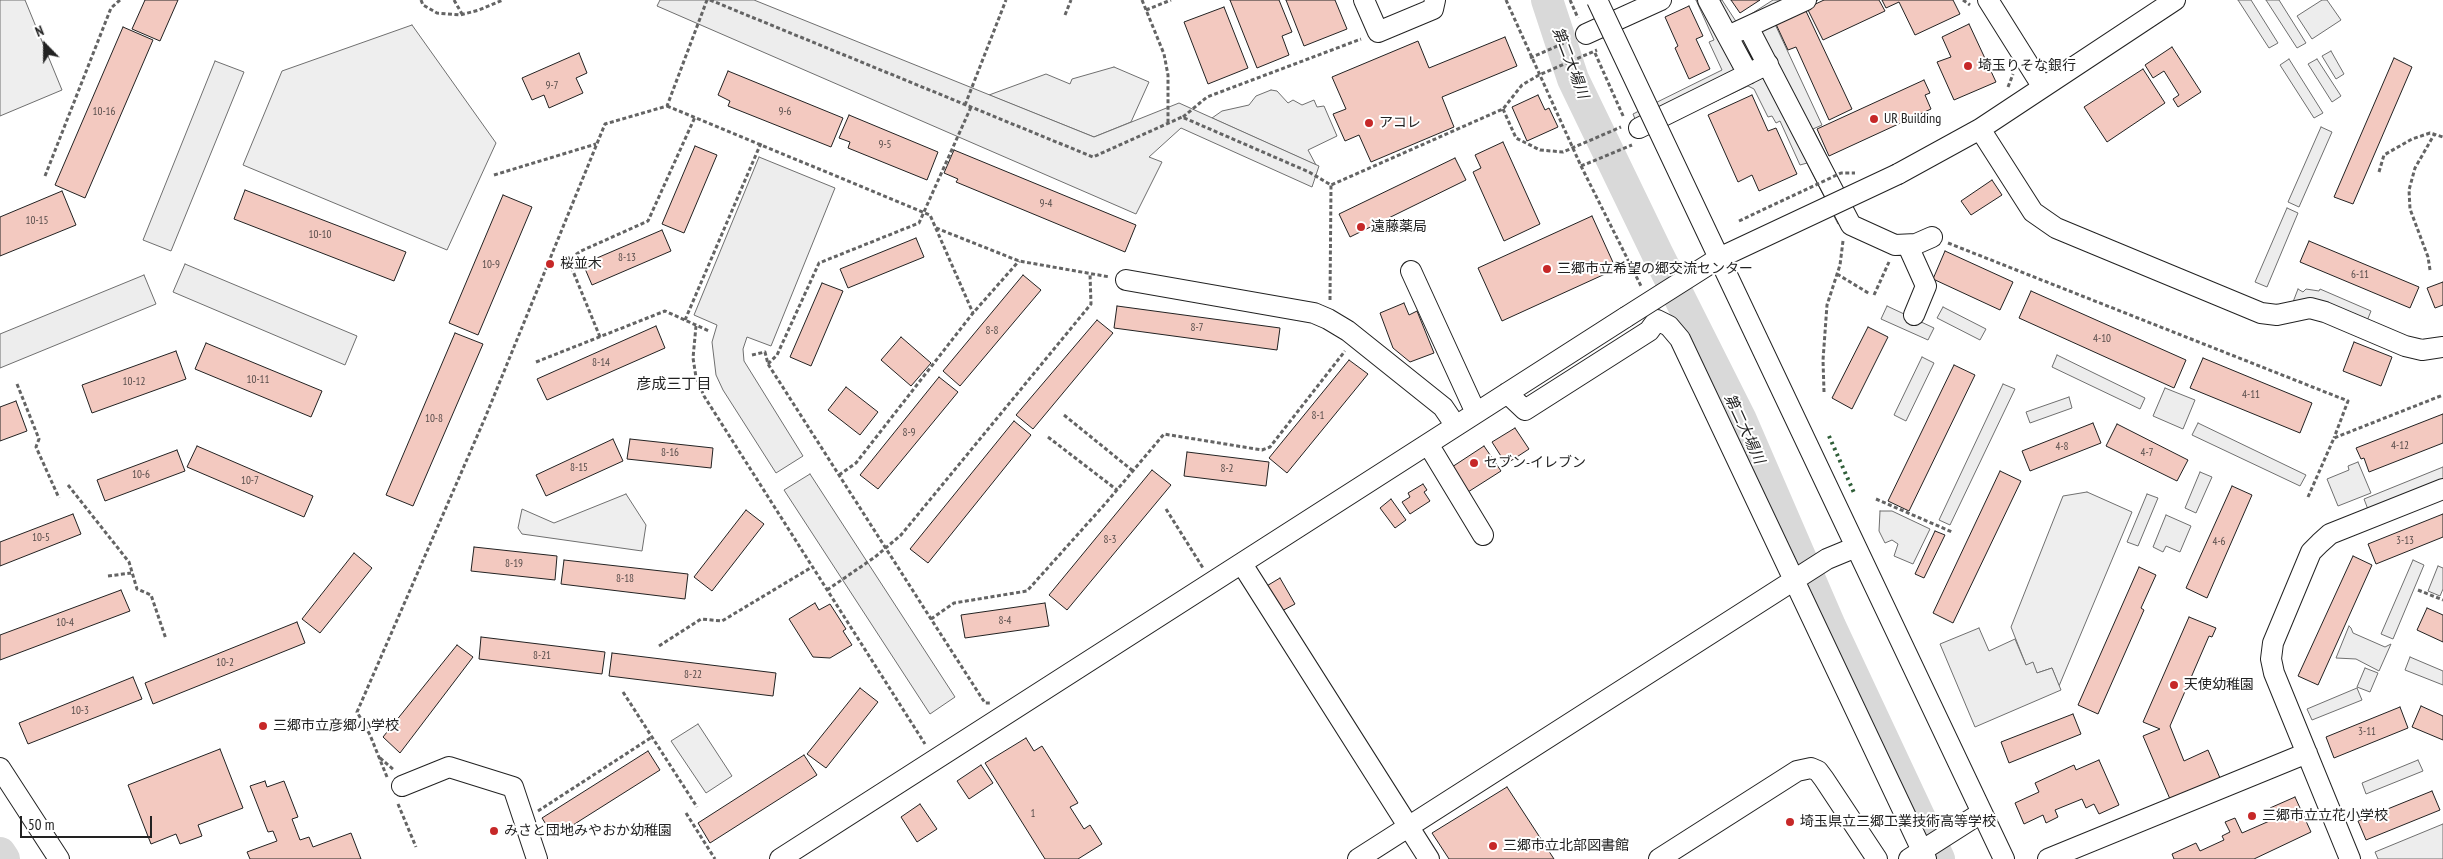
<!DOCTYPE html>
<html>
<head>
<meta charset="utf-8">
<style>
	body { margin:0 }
	#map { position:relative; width:2443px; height:859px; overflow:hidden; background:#fff; font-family:"PT Sans Narrow",sans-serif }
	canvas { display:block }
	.north { position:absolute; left:20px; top:20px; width:50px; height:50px; -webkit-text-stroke:4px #fff; paint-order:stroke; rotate:338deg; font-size:14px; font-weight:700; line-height:20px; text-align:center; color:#222 }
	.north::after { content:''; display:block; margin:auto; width:18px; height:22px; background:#222; clip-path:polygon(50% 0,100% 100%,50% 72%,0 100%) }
	.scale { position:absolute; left:20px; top:816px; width:132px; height:22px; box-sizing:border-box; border:2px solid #222; border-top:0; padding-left:6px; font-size:15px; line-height:18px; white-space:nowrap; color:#222; -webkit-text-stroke:4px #fff; paint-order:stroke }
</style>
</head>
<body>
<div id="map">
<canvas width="2443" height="859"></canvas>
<div class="north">N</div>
<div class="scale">50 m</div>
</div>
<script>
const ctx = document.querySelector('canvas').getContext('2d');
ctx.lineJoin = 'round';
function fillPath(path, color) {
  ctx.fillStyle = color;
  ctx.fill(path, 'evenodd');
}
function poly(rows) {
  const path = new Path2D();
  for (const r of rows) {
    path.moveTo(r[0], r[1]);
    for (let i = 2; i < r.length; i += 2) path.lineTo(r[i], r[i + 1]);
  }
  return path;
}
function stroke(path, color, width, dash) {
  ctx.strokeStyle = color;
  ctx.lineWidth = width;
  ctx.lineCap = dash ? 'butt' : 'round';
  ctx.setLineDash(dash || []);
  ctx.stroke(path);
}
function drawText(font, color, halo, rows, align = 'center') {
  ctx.font = font + ' "PT Sans Narrow","Noto Sans JP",sans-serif';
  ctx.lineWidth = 4;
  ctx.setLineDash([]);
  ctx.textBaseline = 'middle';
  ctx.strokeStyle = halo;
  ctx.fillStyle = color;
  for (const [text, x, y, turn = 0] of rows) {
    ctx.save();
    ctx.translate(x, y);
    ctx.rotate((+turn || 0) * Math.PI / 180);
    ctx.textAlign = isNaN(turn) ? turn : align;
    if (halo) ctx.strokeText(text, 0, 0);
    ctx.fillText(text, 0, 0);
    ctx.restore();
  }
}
const green = poly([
	[0,0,25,0,62,90,0,116,0,0],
	[412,25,496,143,447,250,243,165,282,71,412,25],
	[1114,67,1149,82,1131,122,1094,137,989,95,1046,74,1070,84,1072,79,1114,67],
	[1271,90,1277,91,1288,103,1293,100,1302,105,1314,100,1317,107,1324,106,1337,136,1308,150,1316,165,1212,118,1222,111,1249,105,1256,96,1271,90],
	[2087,492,2132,512,2059,686,2052,668,2037,673,2026,665,2011,627,2063,496,2087,492],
	[626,494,646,525,642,551,522,534,518,528,522,509,554,523,626,494],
	[698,724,732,776,706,793,671,741,698,724]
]);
const parking = poly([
	[660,0,754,0,1094,137,1179,103,1319,166,1312,187,1181,128,1149,157,1162,162,1136,214,657,6,660,0],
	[1696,0,1722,0,1737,23,1773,0,1818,0,1774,22,1822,125,1813,129,1857,216,1838,224,1807,163,1800,165,1780,121,1776,123,1772,116,1768,117,1754,89,1748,86,1642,136,1633,114,1722,70,1709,42,1714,40,1696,0],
	[2238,0,2251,0,2278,43,2269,48,2238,0],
	[2266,0,2279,0,2306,43,2297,48,2266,0],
	[2322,0,2327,0,2341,20,2312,39,2297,16,2322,0],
	[2331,51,2344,74,2336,79,2322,56,2331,51],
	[2289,59,2323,113,2314,118,2280,65,2289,59],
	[2317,59,2341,96,2332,102,2308,64,2317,59],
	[215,61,244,72,171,251,143,240,215,61],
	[2321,127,2332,132,2299,207,2288,202,2321,127],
	[759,157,835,188,771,346,747,337,743,349,744,361,803,456,776,473,723,390,716,375,712,342,717,325,694,315,759,157],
	[2287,208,2298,213,2267,287,2255,282,2287,208],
	[185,264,357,336,345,365,173,292,185,264],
	[144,275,156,304,0,368,0,334,144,275],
	[2298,289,2303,292,2306,289,2319,291,2320,289,2371,311,2367,321,2293,302,2298,289],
	[1887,306,1934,328,1928,340,1881,319,1887,306],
	[1943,307,1986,329,1980,340,1937,318,1943,307],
	[2057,355,2145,398,2140,409,2052,367,2057,355],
	[1922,357,1934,363,1906,421,1894,415,1922,357],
	[2003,384,2015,389,1950,525,1939,520,2003,384],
	[2165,388,2195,400,2183,429,2153,416,2165,388],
	[2069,397,2072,408,2030,423,2026,412,2069,397],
	[2198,423,2306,475,2300,486,2192,435,2198,423],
	[2358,462,2371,493,2338,506,2327,479,2349,470,2348,466,2358,462],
	[2443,467,2443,482,2369,512,2364,499,2443,467],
	[2200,472,2212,477,2196,513,2185,508,2200,472],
	[810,474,955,697,930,714,784,490,810,474],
	[2147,494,2158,498,2138,546,2127,542,2147,494],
	[1880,511,1892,511,1930,529,1913,564,1894,556,1898,544,1892,540,1885,543,1879,531,1880,511],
	[2166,515,2191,526,2180,552,2166,546,2163,552,2153,547,2166,515],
	[2413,560,2424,565,2393,639,2381,634,2413,560],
	[2438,566,2443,568,2443,589,2440,596,2428,591,2438,566],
	[2349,626,2351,628,2353,633,2385,647,2391,644,2379,671,2356,659,2336,658,2349,626],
	[1979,628,1989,651,2015,639,2026,665,2033,662,2037,673,2052,668,2061,690,1975,727,1940,644,1979,628],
	[2410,657,2443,671,2443,685,2405,670,2410,657],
	[2365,668,2378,673,2370,692,2357,687,2365,668],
	[2357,688,2362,700,2312,720,2307,709,2357,688],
	[2418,760,2423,771,2366,794,2362,783,2418,760],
	[2443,824,2443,859,2378,859,2375,852,2443,824]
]);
const river = poly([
	[1547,0,1573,79,1657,253,1741,420,1830,626,1939,859],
	[0,853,4,859]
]);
const building = poly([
	[145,0,178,0,160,41,132,29,145,0],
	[1230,0,1279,0,1292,32,1282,36,1289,55,1257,68,1230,0],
	[1286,0,1335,0,1347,29,1304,46,1286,0],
	[1731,0,1760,0,1740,13,1731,0],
	[1824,0,1879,0,1885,11,1823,40,1807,8,1824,0],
	[1882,0,1953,0,1960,14,1915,35,1899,2,1886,8,1882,0],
	[1689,6,1703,36,1696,39,1710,69,1689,79,1675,48,1678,46,1665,17,1689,6],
	[1224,7,1248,68,1208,84,1184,22,1224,7],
	[1805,9,1852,109,1829,120,1796,47,1788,50,1775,22,1805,9],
	[1969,24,1996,82,1954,100,1937,62,1951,57,1942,37,1969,24],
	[123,27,153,40,85,198,55,185,123,27],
	[1505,37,1517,66,1442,97,1454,127,1371,162,1359,135,1345,141,1333,114,1346,109,1332,77,1418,41,1429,68,1505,37],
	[2172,47,2201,92,2178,107,2173,99,2179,95,2164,71,2153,78,2145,65,2172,47],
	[579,53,587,73,576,78,583,93,549,108,544,95,532,100,522,78,579,53],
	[2394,58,2412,67,2353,204,2334,197,2394,58],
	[2143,69,2165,103,2107,142,2084,107,2143,69],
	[728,71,843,118,831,147,728,106,730,101,718,95,728,71],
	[1924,80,1930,93,1925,95,1931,109,1829,156,1817,129,1924,80],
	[1538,95,1545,110,1549,108,1558,127,1527,141,1512,107,1538,95],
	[1752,95,1768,131,1776,128,1797,174,1759,191,1752,175,1738,182,1708,115,1752,95],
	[849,115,938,152,927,180,848,148,850,142,839,138,849,115],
	[1503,142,1540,224,1504,241,1473,172,1481,168,1475,155,1503,142],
	[695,146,717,155,684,233,662,224,695,146],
	[954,150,1136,225,1125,252,956,182,958,179,944,173,954,150],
	[1455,158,1466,180,1350,237,1339,214,1455,158],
	[1992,180,2002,195,1971,215,1961,201,1992,180],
	[245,190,406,252,394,281,234,219,245,190],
	[62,191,76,225,0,256,0,217,62,191],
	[503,195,532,207,478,335,449,323,503,195],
	[1592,216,1616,269,1502,321,1478,268,1592,216],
	[662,230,671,251,592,285,583,264,662,230],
	[916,238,924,257,848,288,840,269,916,238],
	[2309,241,2419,287,2410,308,2300,262,2309,241],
	[1945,251,2013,282,2000,310,1933,279,1945,251],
	[1023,275,1041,290,960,386,943,371,1023,275],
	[2443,282,2443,305,2435,308,2427,288,2443,282],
	[822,283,843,291,811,366,790,357,822,283],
	[2031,291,2186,360,2174,388,2019,318,2031,291],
	[1404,303,1409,315,1417,311,1434,353,1410,362,1393,348,1380,313,1404,303],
	[1117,306,1280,328,1277,350,1114,328,1117,306],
	[1097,320,1113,333,1033,429,1016,415,1097,320],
	[656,326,665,348,547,400,537,379,656,326],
	[1868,327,1888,337,1852,409,1832,398,1868,327],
	[455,333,483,344,413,506,386,495,455,333],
	[901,337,931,363,911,386,881,360,901,337],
	[2354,342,2392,357,2381,386,2343,371,2354,342],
	[206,343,322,391,311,417,195,369,206,343],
	[176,351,186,379,92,413,82,385,176,351],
	[2203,358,2312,403,2300,433,2190,388,2203,358],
	[1349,360,1368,374,1287,473,1269,458,1349,360],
	[1954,365,1975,375,1909,511,1888,501,1954,365],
	[939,377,958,392,878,489,860,475,939,377],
	[846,387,878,412,860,435,828,410,846,387],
	[16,401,27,431,0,441,0,407,16,401],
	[2443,414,2443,443,2369,472,2364,458,2361,459,2356,448,2443,414],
	[1014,421,1031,435,928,563,910,549,1014,421],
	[2093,423,2101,443,2030,471,2022,451,2093,423],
	[2117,424,2188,460,2177,481,2106,446,2117,424],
	[1515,428,1529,449,1506,464,1492,442,1515,428],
	[613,439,623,461,546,496,536,475,613,439],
	[630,439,713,448,711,468,627,459,630,439],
	[197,446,313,496,304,517,187,467,197,446],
	[1484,446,1501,471,1468,492,1452,467,1484,446],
	[177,450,185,471,105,501,97,480,177,450],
	[1187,452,1269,462,1266,486,1184,476,1187,452],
	[1152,470,1171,485,1067,610,1049,595,1152,470],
	[2000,471,2021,481,1953,623,1933,613,2000,471],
	[1423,484,1427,490,1424,492,1430,501,1410,514,1402,502,1410,497,1408,493,1423,484],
	[2232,486,2252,495,2207,598,2186,588,2232,486],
	[1391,499,1406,520,1395,528,1380,508,1391,499],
	[746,510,764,524,712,591,694,577,746,510],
	[73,514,81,534,0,566,0,542,73,514],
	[2443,514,2443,537,2376,564,2368,544,2443,514],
	[1935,531,1945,535,1924,578,1915,574,1935,531],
	[474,547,557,556,555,580,471,571,474,547],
	[354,553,372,568,320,633,302,619,354,553],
	[2353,556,2372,565,2318,685,2298,676,2353,556],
	[564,560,688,574,685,599,561,584,564,560],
	[2139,567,2156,575,2141,608,2144,610,2098,714,2078,705,2139,567],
	[1280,578,1295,604,1280,612,1265,587,1280,578],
	[121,590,130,611,0,660,0,635,121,590],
	[815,603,819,610,830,604,846,629,843,631,852,645,830,658,813,657,789,619,815,603],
	[1045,603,1049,626,965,638,961,615,1045,603],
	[2427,608,2443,615,2443,642,2417,630,2427,608],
	[2189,617,2216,628,2212,637,2209,636,2170,726,2184,761,2208,750,2220,778,2170,799,2143,736,2160,729,2143,722,2189,617],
	[297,622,305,643,153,704,145,683,297,622],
	[481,637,605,652,602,674,479,659,481,637],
	[457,645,473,657,400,753,383,737,457,645],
	[612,653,776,673,773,696,609,676,612,653],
	[133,677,142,699,28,744,19,723,133,677],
	[860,688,878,702,826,768,807,754,860,688],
	[2421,706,2443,716,2443,740,2412,727,2421,706],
	[2400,707,2408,728,2334,758,2326,737,2400,707],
	[2073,714,2081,734,2009,763,2001,742,2073,714],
	[1026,738,1034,751,1042,746,1078,803,1070,807,1084,829,1090,825,1102,844,1078,859,1045,859,985,763,1026,738],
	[220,749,243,808,198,825,202,836,180,844,176,834,151,844,128,785,220,749],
	[648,751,660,770,554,837,542,818,648,751],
	[804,755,817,775,710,843,698,823,804,755],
	[2099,760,2119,805,2099,814,2094,804,2086,808,2082,799,2055,810,2058,817,2046,823,2043,815,2024,824,2015,803,2039,792,2035,783,2074,765,2076,770,2099,760],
	[981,765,993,783,969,799,957,781,981,765],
	[265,781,267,787,284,781,298,817,292,819,300,840,309,837,313,847,351,833,361,859,250,859,247,852,277,841,273,831,268,832,250,786,265,781],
	[1507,787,1554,859,1449,859,1432,833,1507,787],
	[2432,791,2440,810,2366,840,2358,821,2432,791],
	[2295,797,2311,832,2254,859,2174,859,2172,854,2196,843,2200,851,2224,840,2222,836,2230,832,2225,822,2235,818,2242,833,2274,819,2270,808,2295,797],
	[920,804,937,829,917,842,901,817,920,804]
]);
const path = poly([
	[421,0,423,5,437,13,460,15,479,10,503,0],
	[454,0,462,14],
	[710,0,1093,157,1182,117,1309,172,1331,185,1503,109,1522,85,1539,75,1597,50],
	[1142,0,1164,54,1168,75,1168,124],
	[1506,0,1581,166,1641,286],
	[1570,0,1578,18],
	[1963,0,1970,5],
	[1146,10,1171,0],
	[1065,15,1071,0],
	[1595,53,1624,118],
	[1530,58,1571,40],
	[2008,87,2013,74],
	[965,105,1006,0],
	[667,106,930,215,973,313],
	[1503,109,1516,138,1540,150,1563,152,1621,127],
	[1183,117,1207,97,1361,39],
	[1581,166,1632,145],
	[2379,172,2384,155,2412,139,2430,133,2443,137],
	[494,175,596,144],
	[45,176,111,8,120,0],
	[936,228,1019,261,1110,277],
	[1948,243,2348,401,2334,438],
	[2430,270,2428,257,2410,209,2409,190,2415,168,2435,133],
	[1837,274,1870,294],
	[1874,295,1889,262],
	[1330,300,1331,185],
	[685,320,761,143],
	[696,326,693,358,696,377,704,396,925,744],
	[600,337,570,264,571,258,581,251,648,221,695,117],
	[752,355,765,352,768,364,931,619,985,703,990,703],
	[536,362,665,311,709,331],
	[768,364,777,355,819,263,919,223,971,107],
	[17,384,39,439,36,447,59,498],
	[1824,392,1823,360,1827,305,1840,265,1843,241],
	[1064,415,1133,471],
	[1048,437,1117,490],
	[839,475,856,463,973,313,1019,261],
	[68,485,129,562,137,589,151,595,166,639],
	[2308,497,2334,438,2443,395],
	[1876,499,1952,532],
	[1166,509,1203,568],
	[108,576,131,573],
	[827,590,875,557,901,535,1091,304,1090,274],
	[2418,590,2443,600],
	[931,619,954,603,1027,591,1105,504,1164,434,1262,450,1270,447,1345,351],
	[659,646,701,619,722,621,812,567],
	[623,692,697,807],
	[380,758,394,770],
	[387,777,370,735,357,712,485,418,605,124,667,106,707,0],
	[398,804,416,847],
	[538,811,652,737],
	[686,813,715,859]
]);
const minor = poly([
	[1364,0,1378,32,1433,9,1435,0],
	[1708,0,1748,74],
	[1988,0,2042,86],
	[1748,27,1851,225,1895,245,1916,244,1932,237],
	[1586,34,1661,0],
	[1728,36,1806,0],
	[1639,128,1768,64],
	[1980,129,2033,212,2056,228,2261,313,2277,315,2310,308,2325,312,2405,346,2422,350,2443,347],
	[1898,174,1980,129,2175,0],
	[1908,246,1926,286,1914,315],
	[1719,258,2004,859],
	[1411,271,1476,413],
	[1126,280,1314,313,1328,319,1348,331,1443,407,1456,426],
	[1507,393,1525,410,1649,331,1657,320,1669,326,1680,339,1926,859],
	[1428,444,1483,535],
	[1242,564,1429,859],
	[0,768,59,859],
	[402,786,449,767,513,787,537,859],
	[780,859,1626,317],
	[1358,859,1827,559,1856,547],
	[1659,859,1797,771,1811,768,1818,771,1824,779,1877,859],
	[1909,859,1981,813],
	[2048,859,2307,753],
	[2350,859,2274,673,2271,659,2273,643,2311,552,2320,543,2330,534,2443,489]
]);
const pathBridge = poly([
	[1739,221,1841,173,1855,173]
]);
const minorBridge = poly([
	[1597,0,1719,258],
	[1626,317,1719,258,1898,174]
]);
const hedge = poly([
	[1829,436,1855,495]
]);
const markers = [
	[1968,66,5,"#c62828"],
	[1874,119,5,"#c62828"],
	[1369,123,5,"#c62828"],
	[1361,227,5,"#c62828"],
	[550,264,5,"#c62828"],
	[1547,269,5,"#c62828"],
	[1474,463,5,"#c62828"],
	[2174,685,5,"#c62828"],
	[263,726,5,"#c62828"],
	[2252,816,5,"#c62828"],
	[1790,822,5,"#c62828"],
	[494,831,5,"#c62828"],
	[1493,846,5,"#c62828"]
];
const numberNames = [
	["9-7",552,86],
	["10-16",104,112],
	["9-6",785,112],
	["9-5",885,145],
	["9-4",1046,204],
	["10-15",37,221],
	["10-10",320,235],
	["8-13",627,258],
	["10-9",491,265],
	["6-11",2360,275],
	["8-7",1197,328],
	["8-8",992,331],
	["4-10",2102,339],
	["8-14",601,363],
	["10-11",258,380],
	["10-12",134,382],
	["4-11",2251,395],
	["8-1",1318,416],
	["10-8",434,419],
	["8-9",909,433],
	["4-12",2400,446],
	["4-8",2062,447],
	["8-16",670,453],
	["4-7",2147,453],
	["8-15",579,468],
	["8-2",1227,469],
	["10-6",141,475],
	["10-7",250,481],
	["10-5",41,538],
	["8-3",1110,540],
	["3-13",2405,541],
	["4-6",2219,542],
	["8-19",514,564],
	["8-18",625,579],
	["8-4",1005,621],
	["10-4",65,623],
	["8-21",542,656],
	["10-2",225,663],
	["8-22",693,675],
	["10-3",80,711],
	["3-11",2367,732],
	["1",1033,814]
];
const poiNames = [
	["埼玉りそな銀行",1978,66],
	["UR Building",1884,119],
	["アコレ",1379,123],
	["遠藤薬局",1371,227],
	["桜並木",560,264],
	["三郷市立希望の郷交流センター",1557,269],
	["セブン-イレブン",1484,463],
	["天使幼稚園",2184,685],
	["三郷市立彦郷小学校",273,726],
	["三郷市立立花小学校",2262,816],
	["埼玉県立三郷工業技術高等学校",1800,822],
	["みさと団地みやおか幼稚園",504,831],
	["三郷市立北部図書館",1503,846]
];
const waterNames = [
	["第二大場川",1570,63,69],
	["第二大場川",1744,429,65]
];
const neighbourhoodNames = [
	["彦成三丁目",674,385]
];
fillPath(green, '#eee');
stroke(green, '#6f6f6f', 1);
fillPath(parking, '#ededed');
stroke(parking, '#6f6f6f', 1);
stroke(river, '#d9d9d9', 32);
fillPath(building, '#f3c9c0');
stroke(building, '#222', 1);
stroke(minor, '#222', 22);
stroke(path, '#646464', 3, [4, 2.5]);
stroke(minor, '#fff', 20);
stroke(minorBridge, '#222', 22, []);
stroke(pathBridge, '#646464', 3, [4, 2.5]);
stroke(minorBridge, '#fff', 20);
stroke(hedge, '#2f5e38', 4, [2.5, 4]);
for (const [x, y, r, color] of markers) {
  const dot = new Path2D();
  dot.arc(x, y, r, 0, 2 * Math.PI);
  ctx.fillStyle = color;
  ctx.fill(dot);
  stroke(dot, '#fff', 2);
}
drawText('11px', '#564c4a', null, numberNames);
drawText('14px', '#222', '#fff', poiNames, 'left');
drawText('italic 15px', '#222', '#fff', waterNames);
drawText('15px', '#222', '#fff', neighbourhoodNames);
</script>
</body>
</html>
